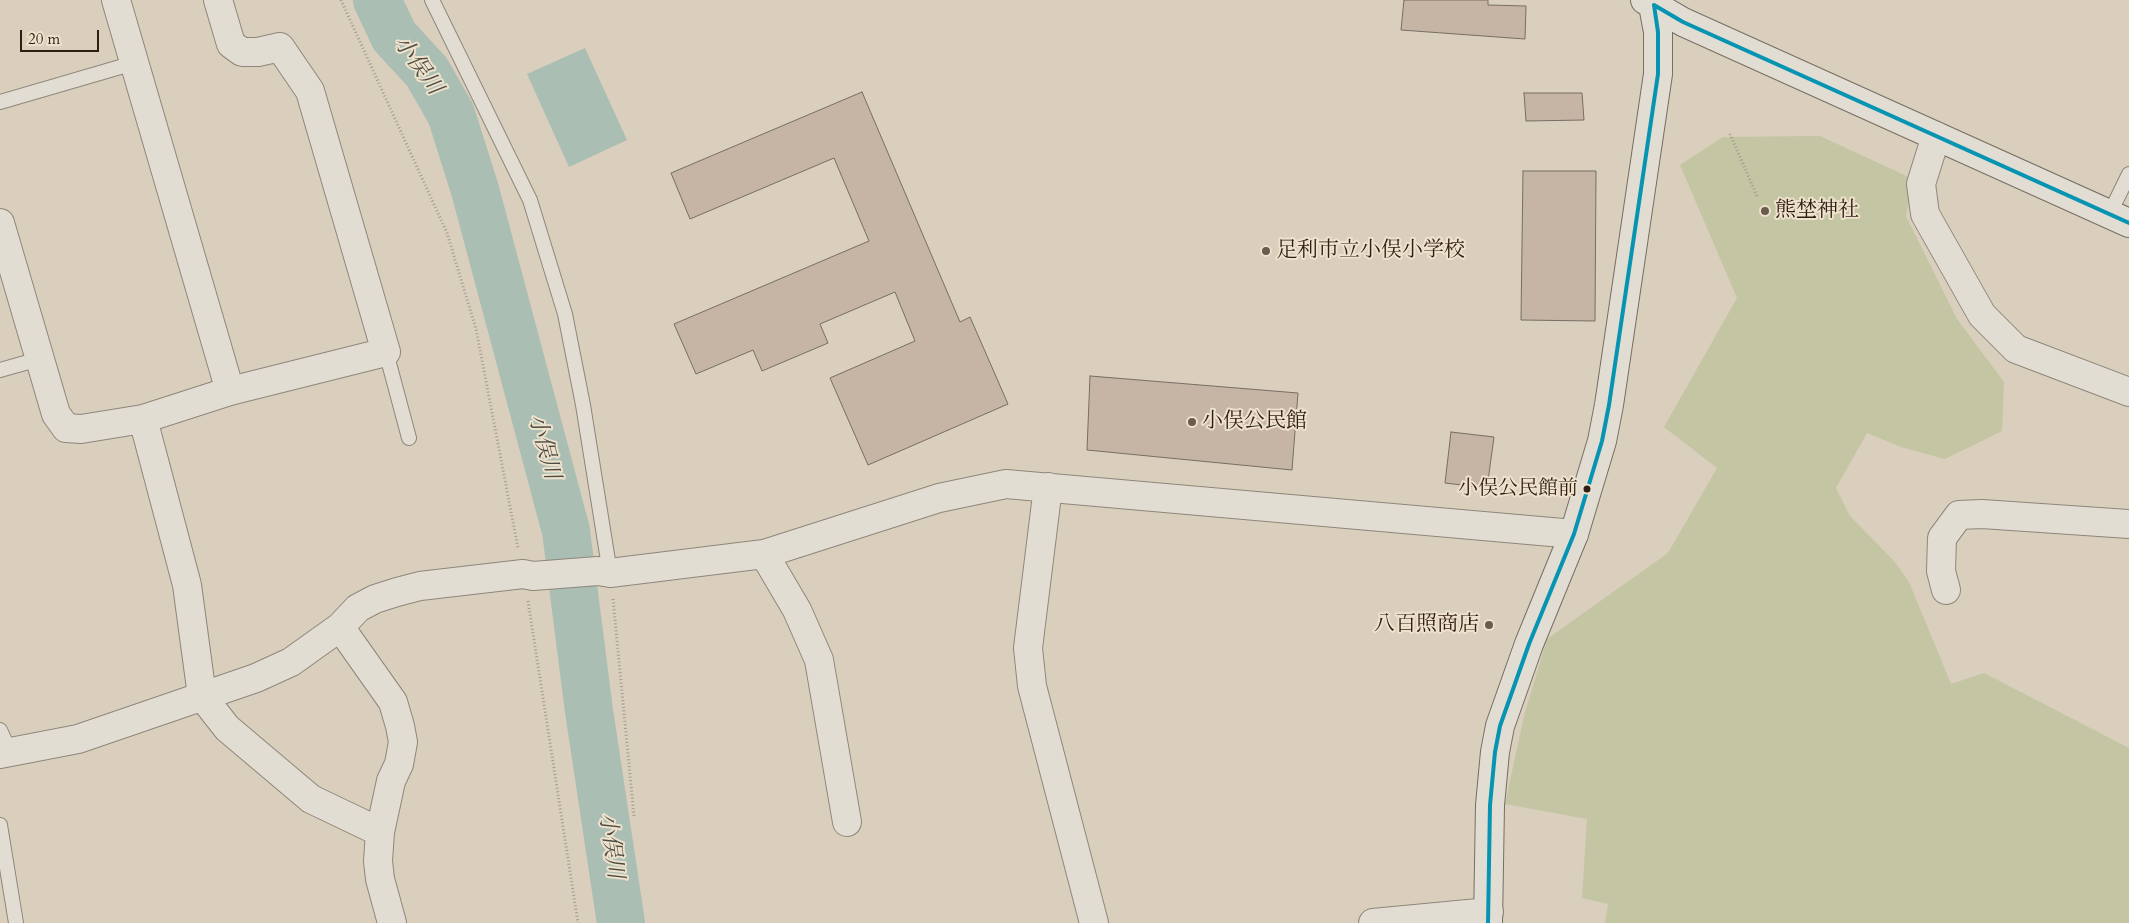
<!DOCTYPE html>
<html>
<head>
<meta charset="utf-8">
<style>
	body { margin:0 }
	#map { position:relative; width:2129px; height:923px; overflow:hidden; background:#d9cfbc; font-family:Cardo,serif }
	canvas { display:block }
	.scale { position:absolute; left:20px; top:30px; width:79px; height:22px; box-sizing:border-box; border:2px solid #2d1d13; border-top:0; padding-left:6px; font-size:15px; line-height:18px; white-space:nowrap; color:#2d1d13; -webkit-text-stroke:4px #eee2cc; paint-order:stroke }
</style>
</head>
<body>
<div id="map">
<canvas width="2129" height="923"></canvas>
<div class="scale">20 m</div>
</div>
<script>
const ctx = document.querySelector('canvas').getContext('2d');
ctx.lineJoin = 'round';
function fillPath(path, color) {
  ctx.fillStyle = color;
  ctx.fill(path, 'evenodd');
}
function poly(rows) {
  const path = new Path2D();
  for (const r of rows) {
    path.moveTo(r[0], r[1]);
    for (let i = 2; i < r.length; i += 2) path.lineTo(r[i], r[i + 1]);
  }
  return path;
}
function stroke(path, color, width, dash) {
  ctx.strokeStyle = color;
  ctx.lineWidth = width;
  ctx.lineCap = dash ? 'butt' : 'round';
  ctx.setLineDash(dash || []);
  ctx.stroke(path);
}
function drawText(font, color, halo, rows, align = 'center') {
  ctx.font = font + ' Cardo,"Noto Serif JP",serif';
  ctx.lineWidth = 4;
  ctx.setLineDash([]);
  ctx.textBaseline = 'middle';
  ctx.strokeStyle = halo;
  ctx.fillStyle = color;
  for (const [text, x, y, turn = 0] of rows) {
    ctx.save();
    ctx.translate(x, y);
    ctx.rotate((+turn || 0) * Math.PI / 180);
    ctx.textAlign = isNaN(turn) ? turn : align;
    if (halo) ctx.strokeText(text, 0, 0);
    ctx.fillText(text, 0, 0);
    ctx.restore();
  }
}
const green = poly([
	[1820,136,1913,179,1906,216,1957,319,2004,382,2002,431,1945,459,1901,447,1867,433,1836,488,1850,516,1894,561,1909,582,1951,684,1984,673,2129,748,2129,923,1605,923,1608,904,1582,898,1587,819,1505,804,1524,716,1547,639,1668,553,1717,468,1664,427,1737,298,1680,165,1723,137]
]);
const water = poly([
	[585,48,627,140,569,167,527,74]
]);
const river = poly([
	[377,0,394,36,427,72,451,114,475,190,566,531,589,711,621,923]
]);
const building = poly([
	[1404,0,1488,0,1488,5,1526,6,1525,39,1401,30,1404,0],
	[862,92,960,322,970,317,1008,404,868,465,830,378,915,341,895,292,820,324,828,343,762,371,753,350,696,374,674,324,869,241,834,158,690,219,671,173,862,92],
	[1524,93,1582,93,1584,120,1526,121,1524,93],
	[1523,171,1596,171,1595,321,1521,320,1523,171],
	[1090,376,1298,393,1292,470,1087,450,1090,376],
	[1451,432,1494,437,1487,488,1445,483,1451,432]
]);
const path = poly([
	[341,0,447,233,476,329,518,548],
	[1730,134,1757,196],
	[613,599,634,816],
	[528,601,578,923]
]);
const lane = poly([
	[432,0,530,200,553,275,565,314,583,405,610,573],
	[0,102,134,63],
	[2110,213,2129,174],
	[386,352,409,438],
	[0,370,39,359],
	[0,730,10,752],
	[0,825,16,923]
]);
const street = poly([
	[116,0,230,391],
	[1936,136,1921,184,1925,214,1982,315,2016,349,2129,392],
	[0,223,56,414,66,428,81,429,143,419,230,391,386,352,310,91,280,47,258,52,242,52,231,44,218,0],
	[143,419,187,585,202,696,227,728,311,799,380,832],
	[1048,487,1028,648,1032,686,1094,923],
	[764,554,797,610,819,660,847,822],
	[1946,590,1941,571,1942,538,1959,515,1982,514,2129,524],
	[340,627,393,702,400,726,403,742,399,764,391,781,380,832,378,861,380,879,392,923],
	[0,754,78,739,256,678,291,662,340,627,358,608,375,599,397,592,420,586,523,574,533,576,598,571,610,573,764,554,939,498,1006,484,1574,534],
	[1373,923,1489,912]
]);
const secondary = poly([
	[1645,0,1683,22,2129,223],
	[1488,923,1490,805,1495,752,1500,726,1529,644,1574,534,1602,441,1609,405,1658,74,1658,32,1652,0]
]);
const bus1 = poly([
	[1654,5,1683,22,2129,223],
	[1488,923,1490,805,1495,752,1500,726,1529,644,1574,534,1602,441,1609,405,1658,74,1658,32,1654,5]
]);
const markers = [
	[1765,211,5,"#695b4e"],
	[1266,251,5,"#695b4e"],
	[1192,422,5,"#695b4e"],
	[1587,489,4.5,"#2d1d13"],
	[1489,625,5,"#695b4e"]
];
const busNames = [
	["小俣公民館前",1578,489]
];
const poiNames = [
	["熊埜神社",1775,211],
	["足利市立小俣小学校",1276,251],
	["小俣公民館",1202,422],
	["八百照商店",1479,625,"right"]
];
const waterNames = [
	["小俣川",417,66,54],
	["小俣川",543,447,75],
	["小俣川",610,846,82]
];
fillPath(green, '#c3c5a3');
fillPath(water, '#aabeb3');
stroke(river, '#aabeb3', 48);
fillPath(building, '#c6b4a5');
stroke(building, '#766e63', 1);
stroke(lane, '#8e867b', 16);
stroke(street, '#8e867b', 30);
stroke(secondary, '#766e63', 30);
stroke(path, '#a19b93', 3, [1, 2.5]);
stroke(lane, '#e2ddd3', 14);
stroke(street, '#e2ddd3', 28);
stroke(secondary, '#e2ddd3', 28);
stroke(bus1, '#0794b2', 4);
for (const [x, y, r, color] of markers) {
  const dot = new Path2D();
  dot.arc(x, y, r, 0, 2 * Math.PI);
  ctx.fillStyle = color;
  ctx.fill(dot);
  stroke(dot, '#eee2cc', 2);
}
drawText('20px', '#2d1d13', '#eee2cc', busNames, 'right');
drawText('21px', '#2d1d13', '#eee2cc', poiNames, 'left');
drawText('italic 22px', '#4c4b42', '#eee2cc', waterNames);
</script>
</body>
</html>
